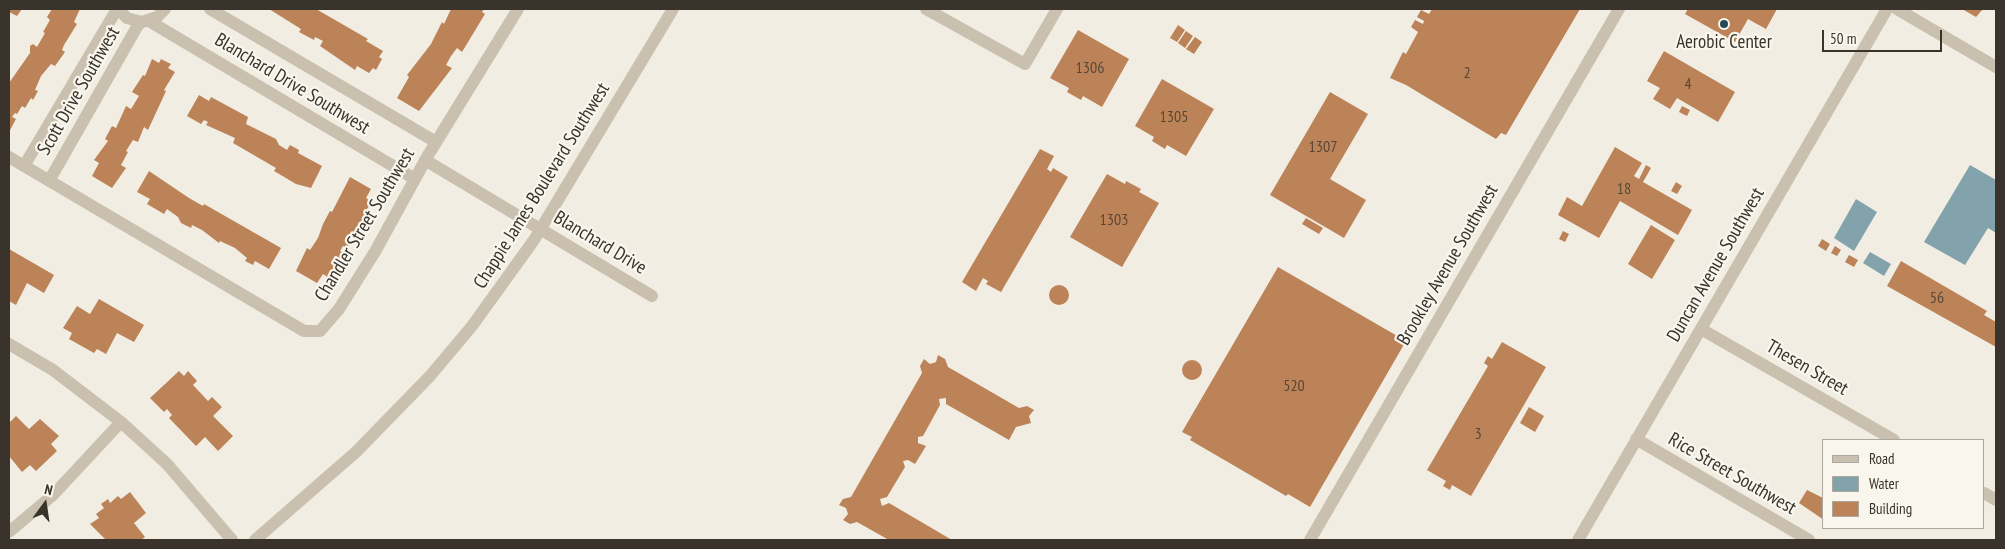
<!DOCTYPE html>
<html>
<head>
<meta charset="utf-8">
<style>
	body { margin:0 }
	#map { position:relative; width:2005px; height:549px; overflow:hidden; background:#f2ede2; font-family:"PT Sans Narrow",sans-serif }
	canvas { display:block }
	.frame { position:absolute; inset:0; border:10px solid #39332c; pointer-events:none }
	.legend { position:absolute; left:1822px; top:439px; width:162px; height:90px; box-sizing:border-box; background:#f9f6ee; border:1px solid #aca8a0; margin:0; padding:6px 9px; list-style:none; font-size:15px; color:#39332c }
	.legend li { display:flex; align-items:center; gap:10px; height:25px }
	.legend b { width:25px; border:1px solid #aca8a0 }
	.north { position:absolute; left:20px; top:479px; width:50px; height:50px; -webkit-text-stroke:4px #f9f6ee; paint-order:stroke; rotate:14deg; font-size:14px; font-weight:700; line-height:20px; text-align:center; color:#39332c }
	.north::after { content:''; display:block; margin:auto; width:18px; height:22px; background:#39332c; clip-path:polygon(50% 0,100% 100%,50% 72%,0 100%) }
	.scale { position:absolute; left:1822px; top:30px; width:120px; height:22px; box-sizing:border-box; border:2px solid #39332c; border-top:0; padding-left:6px; font-size:15px; line-height:18px; white-space:nowrap; color:#39332c; -webkit-text-stroke:4px #f9f6ee; paint-order:stroke }
</style>
</head>
<body>
<div id="map">
<canvas width="2005" height="549"></canvas>
<div class="frame"></div>
<ul class="legend">
<li><b style="height:6px;background:#c9c0af"></b>Road</li>
<li><b style="height:14px;background:#83a3ac"></b>Water</li>
<li><b style="height:14px;background:#bb8357"></b>Building</li>
</ul>
<div class="north">N</div>
<div class="scale">50 m</div>
</div>
<script>
const ctx = document.querySelector('canvas').getContext('2d');
ctx.lineJoin = 'round';
function fillPath(path, color) {
  ctx.fillStyle = color;
  ctx.fill(path, 'evenodd');
}
function poly(rows) {
  const path = new Path2D();
  for (const r of rows) {
    if (r.length === 3) {
      path.moveTo(r[0] + r[2], r[1]);
      path.arc(r[0], r[1], r[2], 0, 2 * Math.PI);
      continue;
    }
    path.moveTo(r[0], r[1]);
    for (let i = 2; i < r.length; i += 2) path.lineTo(r[i], r[i + 1]);
  }
  return path;
}
function stroke(path, color, width, dash) {
  ctx.strokeStyle = color;
  ctx.lineWidth = width;
  ctx.lineCap = dash ? 'butt' : 'round';
  ctx.setLineDash(dash || []);
  ctx.stroke(path);
}
function drawText(font, color, halo, rows, align = 'center') {
  ctx.font = font + ' "PT Sans Narrow",sans-serif';
  ctx.lineWidth = 4.5;
  ctx.setLineDash([]);
  ctx.textBaseline = 'middle';
  ctx.strokeStyle = halo;
  ctx.fillStyle = color;
  for (const [text, x, y, turn = 0] of rows) {
    ctx.save();
    ctx.translate(x, y);
    ctx.rotate((+turn || 0) * Math.PI / 180);
    ctx.textAlign = isNaN(turn) ? turn : align;
    if (halo) ctx.strokeText(text, 0, 0);
    ctx.fillText(text, 0, 0);
    ctx.restore();
  }
}
const water = poly([
	[1970,165,1996,180,1996,233,1988,228,1965,265,1924,242],
	[1856,199,1877,212,1854,251,1834,238],
	[1870,252,1891,264,1884,276,1863,263]
]);
const building = poly([
	[9,9,22,9,17,16,9,12],
	[52,9,80,9,74,22,77,24,64,45,62,50,65,52,55,66,51,64,41,76,35,90,38,91,33,100,31,98,25,108,22,106,17,114,15,113,12,117,16,119,9,132,9,83,30,53,30,46,33,44,37,47,45,33,43,32,50,20,47,17],
	[269,9,316,9,368,39,366,41,383,51,379,57,382,59,376,70,373,68,369,73,357,66,355,70,320,46,323,41,315,37,314,40,299,32,301,29],
	[451,9,484,9,482,12,485,14,462,52,457,48,451,56,446,65,452,68,419,111,397,98,409,77,407,75,431,44,442,22,444,24],
	[1432,9,1580,9,1506,135,1501,133,1496,139,1406,85,1390,78,1403,52,1406,54,1418,32,1411,27,1415,20,1423,24,1424,21,1417,17,1421,10,1429,14],
	[1688,9,1777,9,1766,29,1748,19,1735,42,1685,14],
	[1962,9,1983,9,1976,17],
	[1178,25,1185,30,1177,42,1170,38],
	[1078,30,1129,59,1102,107,1083,96,1081,100,1067,92,1069,88,1050,78],
	[1186,31,1193,36,1185,48,1178,43],
	[1195,37,1202,42,1194,54,1186,49],
	[1664,51,1735,92,1718,122,1677,98,1670,109,1653,99,1660,88,1647,81],
	[152,59,159,63,161,59,171,64,168,68,175,72,164,90,166,91,148,130,144,127,138,142,133,140,126,151,128,152,121,165,126,168,112,188,92,176,99,163,94,160,108,141,105,139,112,126,116,128,126,106,131,109,139,96,132,92,143,75,145,76],
	[1162,79,1214,109,1186,156,1167,145,1165,149,1152,141,1154,137,1135,126],
	[1330,92,1368,114,1330,179,1366,200,1344,238,1270,195],
	[199,95,209,101,211,97,248,117,246,124,276,139,279,145,287,150,290,145,299,150,298,153,322,166,311,188,296,184,274,171,276,168,233,143,235,138,206,125,208,122,204,120,201,124,187,116],
	[1682,106,1690,110,1687,116,1679,112],
	[1615,147,1642,163,1634,176,1639,179,1646,165,1651,168,1643,182,1692,210,1678,235,1620,201,1599,238,1558,215,1567,197,1582,206],
	[1040,149,1054,156,1047,169,1051,172,1053,168,1068,177,1001,292,986,284,988,281,983,278,976,291,962,282],
	[149,171,189,198,203,206,204,204,281,248,269,269,255,261,253,265,245,261,247,258,235,248,220,241,219,243,202,230,192,225,191,228,181,223,178,217,167,209,164,214,147,204,150,199,137,192],
	[1107,174,1125,184,1126,181,1141,189,1139,192,1159,203,1122,267,1070,237],
	[350,177,371,189,366,198,372,202,364,213,366,214,350,239,352,240,347,248,343,246,340,251,345,254,337,267,329,278,323,274,317,283,296,271,307,248,310,250,318,238,323,224,330,211,332,212],
	[1676,182,1682,186,1677,194,1671,191],
	[1306,218,1323,228,1319,234,1302,224],
	[1651,225,1675,240,1652,279,1628,264],
	[1563,231,1569,234,1565,242,1559,239],
	[1822,239,1830,244,1826,251,1818,246],
	[1835,246,1841,250,1837,256,1831,253],
	[9,249,54,275,44,293,27,283,16,305,9,301],
	[1849,255,1858,260,1854,267,1845,262],
	[1901,261,1987,311,1984,315,1996,322,1996,347,1887,286],
	[1278,267,1406,341,1310,507,1288,494,1286,496,1281,493,1190,440,1192,437,1182,432],
	[1059,295,10],
	[99,299,144,325,134,342,117,333,106,354,97,349,94,353,69,339,72,333,63,328,77,306,90,314],
	[1502,342,1546,367,1471,496,1452,485,1450,490,1443,486,1446,481,1427,470,1488,366,1484,363,1488,356,1492,359],
	[938,355,945,359,948,367,1019,408,1027,406,1034,410,1029,416,1031,423,1016,427,1009,440,946,404,946,398,939,399,940,405,923,436,918,437,918,443,926,446,915,464,908,460,903,461,905,467,887,497,880,499,882,506,889,503,952,540,889,540,857,522,850,524,843,520,848,514,846,508,839,505,843,499,851,497,922,373,920,366,924,359,930,364,936,362],
	[1192,370,10],
	[179,371,184,376,188,371,197,381,193,385,208,401,212,397,222,407,213,416,233,436,218,451,205,437,196,446,169,418,172,415,167,409,164,412,150,398],
	[1529,407,1544,416,1535,432,1520,423],
	[16,416,29,429,40,419,59,436,51,444,57,451,36,471,30,465,22,472,9,456,9,423],
	[1807,490,1823,498,1824,496,1824,520,1799,503],
	[130,492,146,513,134,523,145,537,141,540,106,540,90,524,99,518,96,514,104,508,101,504,108,499,110,503,118,496,121,499]
]);
const minor = poly([
	[118,9,127,18,142,22,157,17,165,9],
	[210,9,436,142],
	[926,9,1025,64,1057,9],
	[1897,9,1996,67],
	[149,21,415,179],
	[9,157,304,331,320,331,339,309,376,250,427,157,518,9],
	[425,160,652,296],
	[24,166,117,9],
	[49,181,138,25,142,22],
	[1701,329,1894,440],
	[9,344,53,370,121,422,167,464,232,540],
	[1636,439,1809,540],
	[1984,493,1996,500],
	[9,532,53,495,121,422],
	[1310,540,1619,9],
	[1578,540,1887,9]
]);
const tertiary = poly([
	[255,540,356,452,430,376,472,326,534,240,673,9]
]);
const markers = [
	[1724,24,5,"#254a57"]
];
const numberNames = [
	["1306",1090,68],
	["2",1467,73],
	["4",1688,84],
	["1305",1174,117],
	["1307",1323,147],
	["18",1624,189],
	["1303",1114,220],
	["56",1937,298],
	["520",1294,386],
	["3",1478,434]
];
const poiNames = [
	["Aerobic Center",1724,43]
];
const streetNames = [
	["Blanchard Drive Southwest",292,84,31],
	["Scott Drive Southwest",79,91,-60],
	["Chappie James Boulevard Southwest",542,186,-58],
	["Chandler Street Southwest",365,225,-59],
	["Blanchard Drive",600,243,31],
	["Brookley Avenue Southwest",1448,265,-60],
	["Duncan Avenue Southwest",1716,265,-60],
	["Thesen Street",1807,368,30],
	["Rice Street Southwest",1732,474,30]
];
fillPath(water, '#83a3ac');
fillPath(building, '#bb8357');
stroke(minor, '#c9c0af', 12);
stroke(tertiary, '#c9c0af', 12);
for (const [x, y, r, color] of markers) {
  const dot = new Path2D();
  dot.arc(x, y, r, 0, 2 * Math.PI);
  ctx.fillStyle = color;
  ctx.fill(dot);
  stroke(dot, '#f9f6ee', 2);
}
drawText('16px', '#5a4737', null, numberNames);
drawText('19px', '#39332c', '#f9f6ee', poiNames);
drawText('19px', '#39332c', '#f9f6ee', streetNames);
</script>
</body>
</html>
